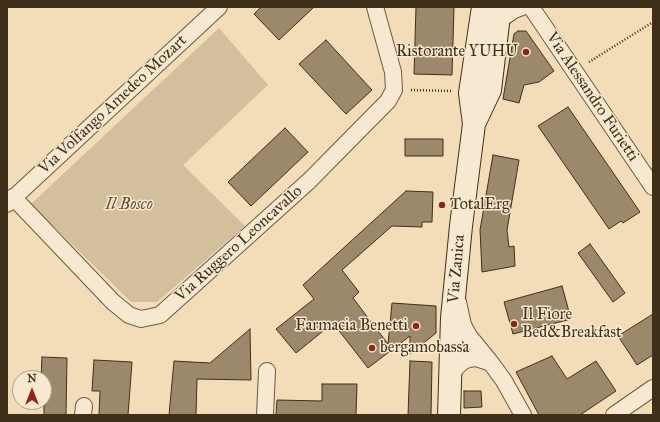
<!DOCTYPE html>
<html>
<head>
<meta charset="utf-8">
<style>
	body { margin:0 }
	#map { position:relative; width:660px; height:422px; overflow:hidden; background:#f2ddb8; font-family:"IM FELL Great Primer",serif }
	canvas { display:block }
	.frame { position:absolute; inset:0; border:8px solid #3f2f19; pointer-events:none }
	.north { position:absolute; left:12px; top:370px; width:40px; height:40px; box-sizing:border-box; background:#f7e9d1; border:1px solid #ad9f87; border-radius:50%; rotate:0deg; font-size:11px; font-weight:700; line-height:16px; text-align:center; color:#3f2f19 }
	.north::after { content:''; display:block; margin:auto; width:14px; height:18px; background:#8f2418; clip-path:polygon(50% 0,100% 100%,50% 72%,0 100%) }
</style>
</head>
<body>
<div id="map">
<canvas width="660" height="422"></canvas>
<div class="frame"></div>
<div class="north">N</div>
</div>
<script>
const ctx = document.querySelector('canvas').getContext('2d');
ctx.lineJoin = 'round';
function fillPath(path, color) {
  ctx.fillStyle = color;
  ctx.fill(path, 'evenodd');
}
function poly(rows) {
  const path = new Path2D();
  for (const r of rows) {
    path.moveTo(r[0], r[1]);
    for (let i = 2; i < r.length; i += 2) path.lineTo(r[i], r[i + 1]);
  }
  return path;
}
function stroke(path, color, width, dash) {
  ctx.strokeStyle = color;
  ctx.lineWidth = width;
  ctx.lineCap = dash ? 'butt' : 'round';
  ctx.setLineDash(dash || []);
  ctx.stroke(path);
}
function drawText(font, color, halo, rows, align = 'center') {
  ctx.font = font + ' "IM FELL Great Primer",serif';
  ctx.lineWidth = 3;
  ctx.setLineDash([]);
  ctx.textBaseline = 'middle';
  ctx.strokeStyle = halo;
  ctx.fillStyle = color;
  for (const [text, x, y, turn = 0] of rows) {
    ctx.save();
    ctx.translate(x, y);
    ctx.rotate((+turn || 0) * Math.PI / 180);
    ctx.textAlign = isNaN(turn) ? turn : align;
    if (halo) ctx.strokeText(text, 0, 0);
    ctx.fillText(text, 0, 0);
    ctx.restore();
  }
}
const green = poly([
	[219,28,268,85,183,165,245,226,157,302,131,302,31,204]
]);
const building = poly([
	[261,7,314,7,279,40,254,14,261,7],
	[416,7,454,7,452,75,414,74,416,7],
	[518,31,526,31,554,71,539,82,524,85,519,103,503,99,514,34,518,31],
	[326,40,372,90,346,114,299,64,326,40],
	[568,107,640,212,623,223,621,221,609,229,538,126,568,107],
	[285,128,308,152,251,206,228,182,285,128],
	[405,139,443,139,443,156,405,156,405,139],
	[493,155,519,160,507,230,509,247,514,246,515,266,482,272,480,230,493,155],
	[406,191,433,192,432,222,422,222,422,227,392,226,342,270,359,292,353,298,388,344,392,303,436,306,436,333,410,354,410,336,368,368,333,323,296,353,276,329,314,299,303,285,406,191],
	[590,244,625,293,613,302,578,253,590,244],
	[562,286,571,319,513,334,504,302,562,286],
	[653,314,653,355,637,365,618,336,653,314],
	[250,329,251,380,197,379,196,415,169,415,174,361,210,363,250,329],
	[552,356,567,379,596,361,616,391,580,415,539,415,516,372,552,356],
	[42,357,67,358,66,415,44,415,44,378,41,378,42,357],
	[94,360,132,362,128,415,99,415,100,391,92,391,94,360],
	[410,361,432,362,431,415,408,415,410,361],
	[322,384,357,384,356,415,276,415,277,400,322,401,322,384],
	[464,391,481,391,482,407,464,408,464,391]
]);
const path = poly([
	[589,62,653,22],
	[411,90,452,91]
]);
const minor = poly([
	[531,7,653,187],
	[498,21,514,10,522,7],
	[13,197,113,302,129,315,141,319,160,315,309,181,388,101,394,90,393,72,375,7],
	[7,204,219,7],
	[458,302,463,325,469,336,491,363,504,381,523,415],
	[450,379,455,369,462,362,468,359,476,358,491,363],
	[83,415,84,406],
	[265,415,267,371],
	[614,415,653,388]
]);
const secondary = poly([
	[474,124,490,90,500,7],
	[449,415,452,318,461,226,474,124,470,93,483,7]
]);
const markers = [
	[526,52,4,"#8f2418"],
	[442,205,4,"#8f2418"],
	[514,324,4,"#8f2418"],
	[416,326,4,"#8f2418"],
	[372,348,4,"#8f2418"]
];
const poiNames = [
	["Ristorante YUHU",518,52,"right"],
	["TotalErg",450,205],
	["Il Fiore",522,315],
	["Bed&Breakfast",522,333],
	["Farmacia Benetti",408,326,"right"],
	["bergamobassa",380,348]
];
const streetNames = [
	["Via Alessandro Furietti",592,97,56],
	["Via Volfango Amedeo Mozart",113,105,-43],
	["Via Ruggero Leoncavallo",239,244,-42],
	["Via Zanica",457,269,-85]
];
const parkNames = [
	["Il Bosco",129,205]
];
fillPath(green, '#d4bf9d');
fillPath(building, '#9c896c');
stroke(building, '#3f2f19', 1);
stroke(minor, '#6c5a41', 18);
stroke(secondary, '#3f2f19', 24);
stroke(path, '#3f2f19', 2.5, [1, 2]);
stroke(minor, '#f7e9d1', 16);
stroke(secondary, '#f7e9d1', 22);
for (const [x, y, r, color] of markers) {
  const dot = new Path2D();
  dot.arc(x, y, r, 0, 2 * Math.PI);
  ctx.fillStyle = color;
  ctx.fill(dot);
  stroke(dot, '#f7e9d1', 1.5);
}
drawText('16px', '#3f2f19', '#f7e9d1', poiNames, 'left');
drawText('16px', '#3f2f19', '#f7e9d1', streetNames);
drawText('italic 16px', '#5d4c33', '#f7e9d1', parkNames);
</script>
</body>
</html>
